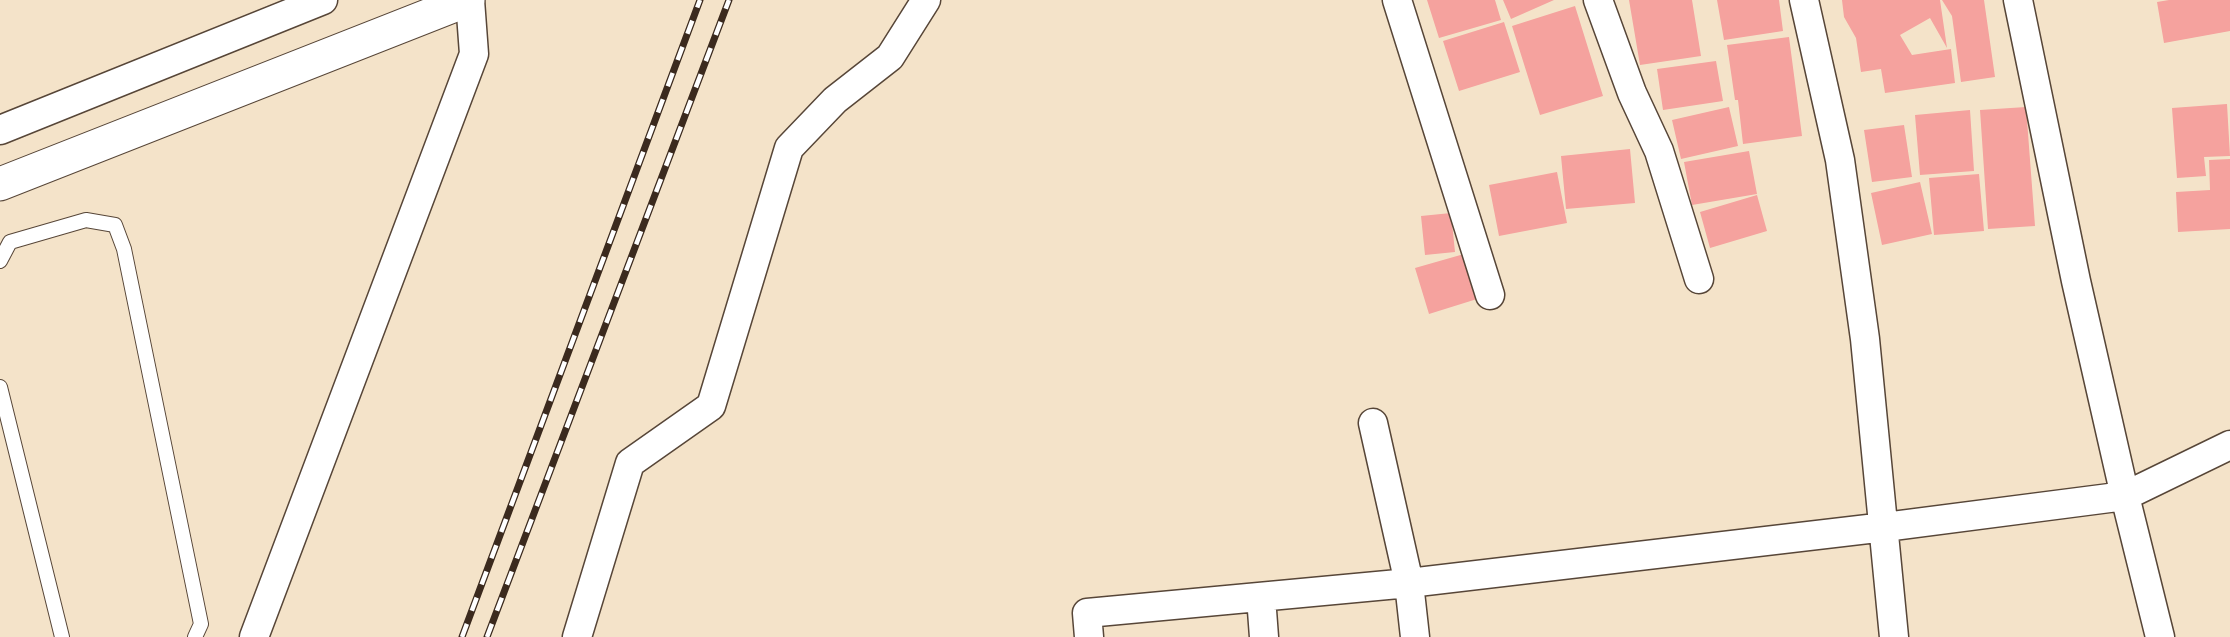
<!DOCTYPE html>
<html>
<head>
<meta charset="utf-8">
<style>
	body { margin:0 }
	canvas { display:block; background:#f4e3c9 }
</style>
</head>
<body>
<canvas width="2230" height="637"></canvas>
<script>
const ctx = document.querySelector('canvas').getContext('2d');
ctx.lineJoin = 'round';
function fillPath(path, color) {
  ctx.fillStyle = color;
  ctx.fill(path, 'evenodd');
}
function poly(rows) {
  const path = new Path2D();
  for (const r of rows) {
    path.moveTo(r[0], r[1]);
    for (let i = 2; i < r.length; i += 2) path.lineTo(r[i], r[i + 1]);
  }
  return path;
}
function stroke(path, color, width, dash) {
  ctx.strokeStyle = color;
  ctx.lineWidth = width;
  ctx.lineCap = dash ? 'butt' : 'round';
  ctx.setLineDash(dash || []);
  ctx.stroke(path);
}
const building = poly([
	[1427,0,1495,0,1501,20,1439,38],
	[1503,0,1554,0,1511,19],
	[1629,0,1692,0,1701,56,1640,65],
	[1717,0,1779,0,1783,31,1724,40],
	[1842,0,1940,0,1947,48,1930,18,1900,35,1912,55,1951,49,1955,83,1885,93,1881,69,1861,72,1856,38,1844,17],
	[1942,0,1984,0,1995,77,1961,82,1952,16],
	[2169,0,2230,0,2230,31,2164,43,2157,2],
	[1575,6,1603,96,1540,115,1512,26],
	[1504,22,1520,72,1459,91,1443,41],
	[1789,37,1802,136,1743,144,1738,100,1735,100,1727,45],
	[1716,61,1723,101,1663,110,1657,69],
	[2227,104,2230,156,2204,157,2206,176,2177,178,2172,108],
	[1729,107,1738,146,1681,159,1672,120],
	[2026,107,2035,226,1988,229,1980,110],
	[1970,110,1974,171,1920,175,1915,115],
	[1904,125,1912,177,1872,182,1864,130],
	[1630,149,1635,203,1566,209,1561,156],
	[1749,151,1757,194,1692,205,1684,162],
	[2230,159,2230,229,2178,232,2176,192,2210,190,2209,160],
	[1557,172,1567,223,1499,236,1489,185],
	[1979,174,1984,231,1934,235,1929,178],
	[1920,182,1932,234,1882,245,1871,193],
	[1757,195,1767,231,1710,248,1700,212],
	[1451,213,1455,252,1425,255,1421,216],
	[1464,254,1477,299,1429,314,1415,268]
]);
const lane = poly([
	[0,261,10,242,86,220,115,225,124,249,201,624,195,637],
	[0,387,62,637]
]);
const street = poly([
	[1397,0,1490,295],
	[1598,0,1632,93,1659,151,1699,279],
	[1804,0,1840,160,1865,339,1894,637],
	[2018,0,2076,281,2125,496,2230,445],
	[0,130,323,0],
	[1261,597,1264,637],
	[254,637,474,54,470,0],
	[577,637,630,463,711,406,789,148,835,100,890,57,926,0],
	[1089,637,1087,613,1409,583,1373,423],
	[1415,637,1409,583,1885,527,2125,496,2160,637]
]);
const secondary = poly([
	[0,184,468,0]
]);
const rail = poly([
	[462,637,700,0],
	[487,637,729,0]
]);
fillPath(building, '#f5a29e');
stroke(lane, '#574638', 16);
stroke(street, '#574638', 31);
stroke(secondary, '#574638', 35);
stroke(lane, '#fff', 14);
stroke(street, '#fff', 28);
stroke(secondary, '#fff', 33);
stroke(rail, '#3b2a1e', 7);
stroke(rail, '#fff', 4.5, [14]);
</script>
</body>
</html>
